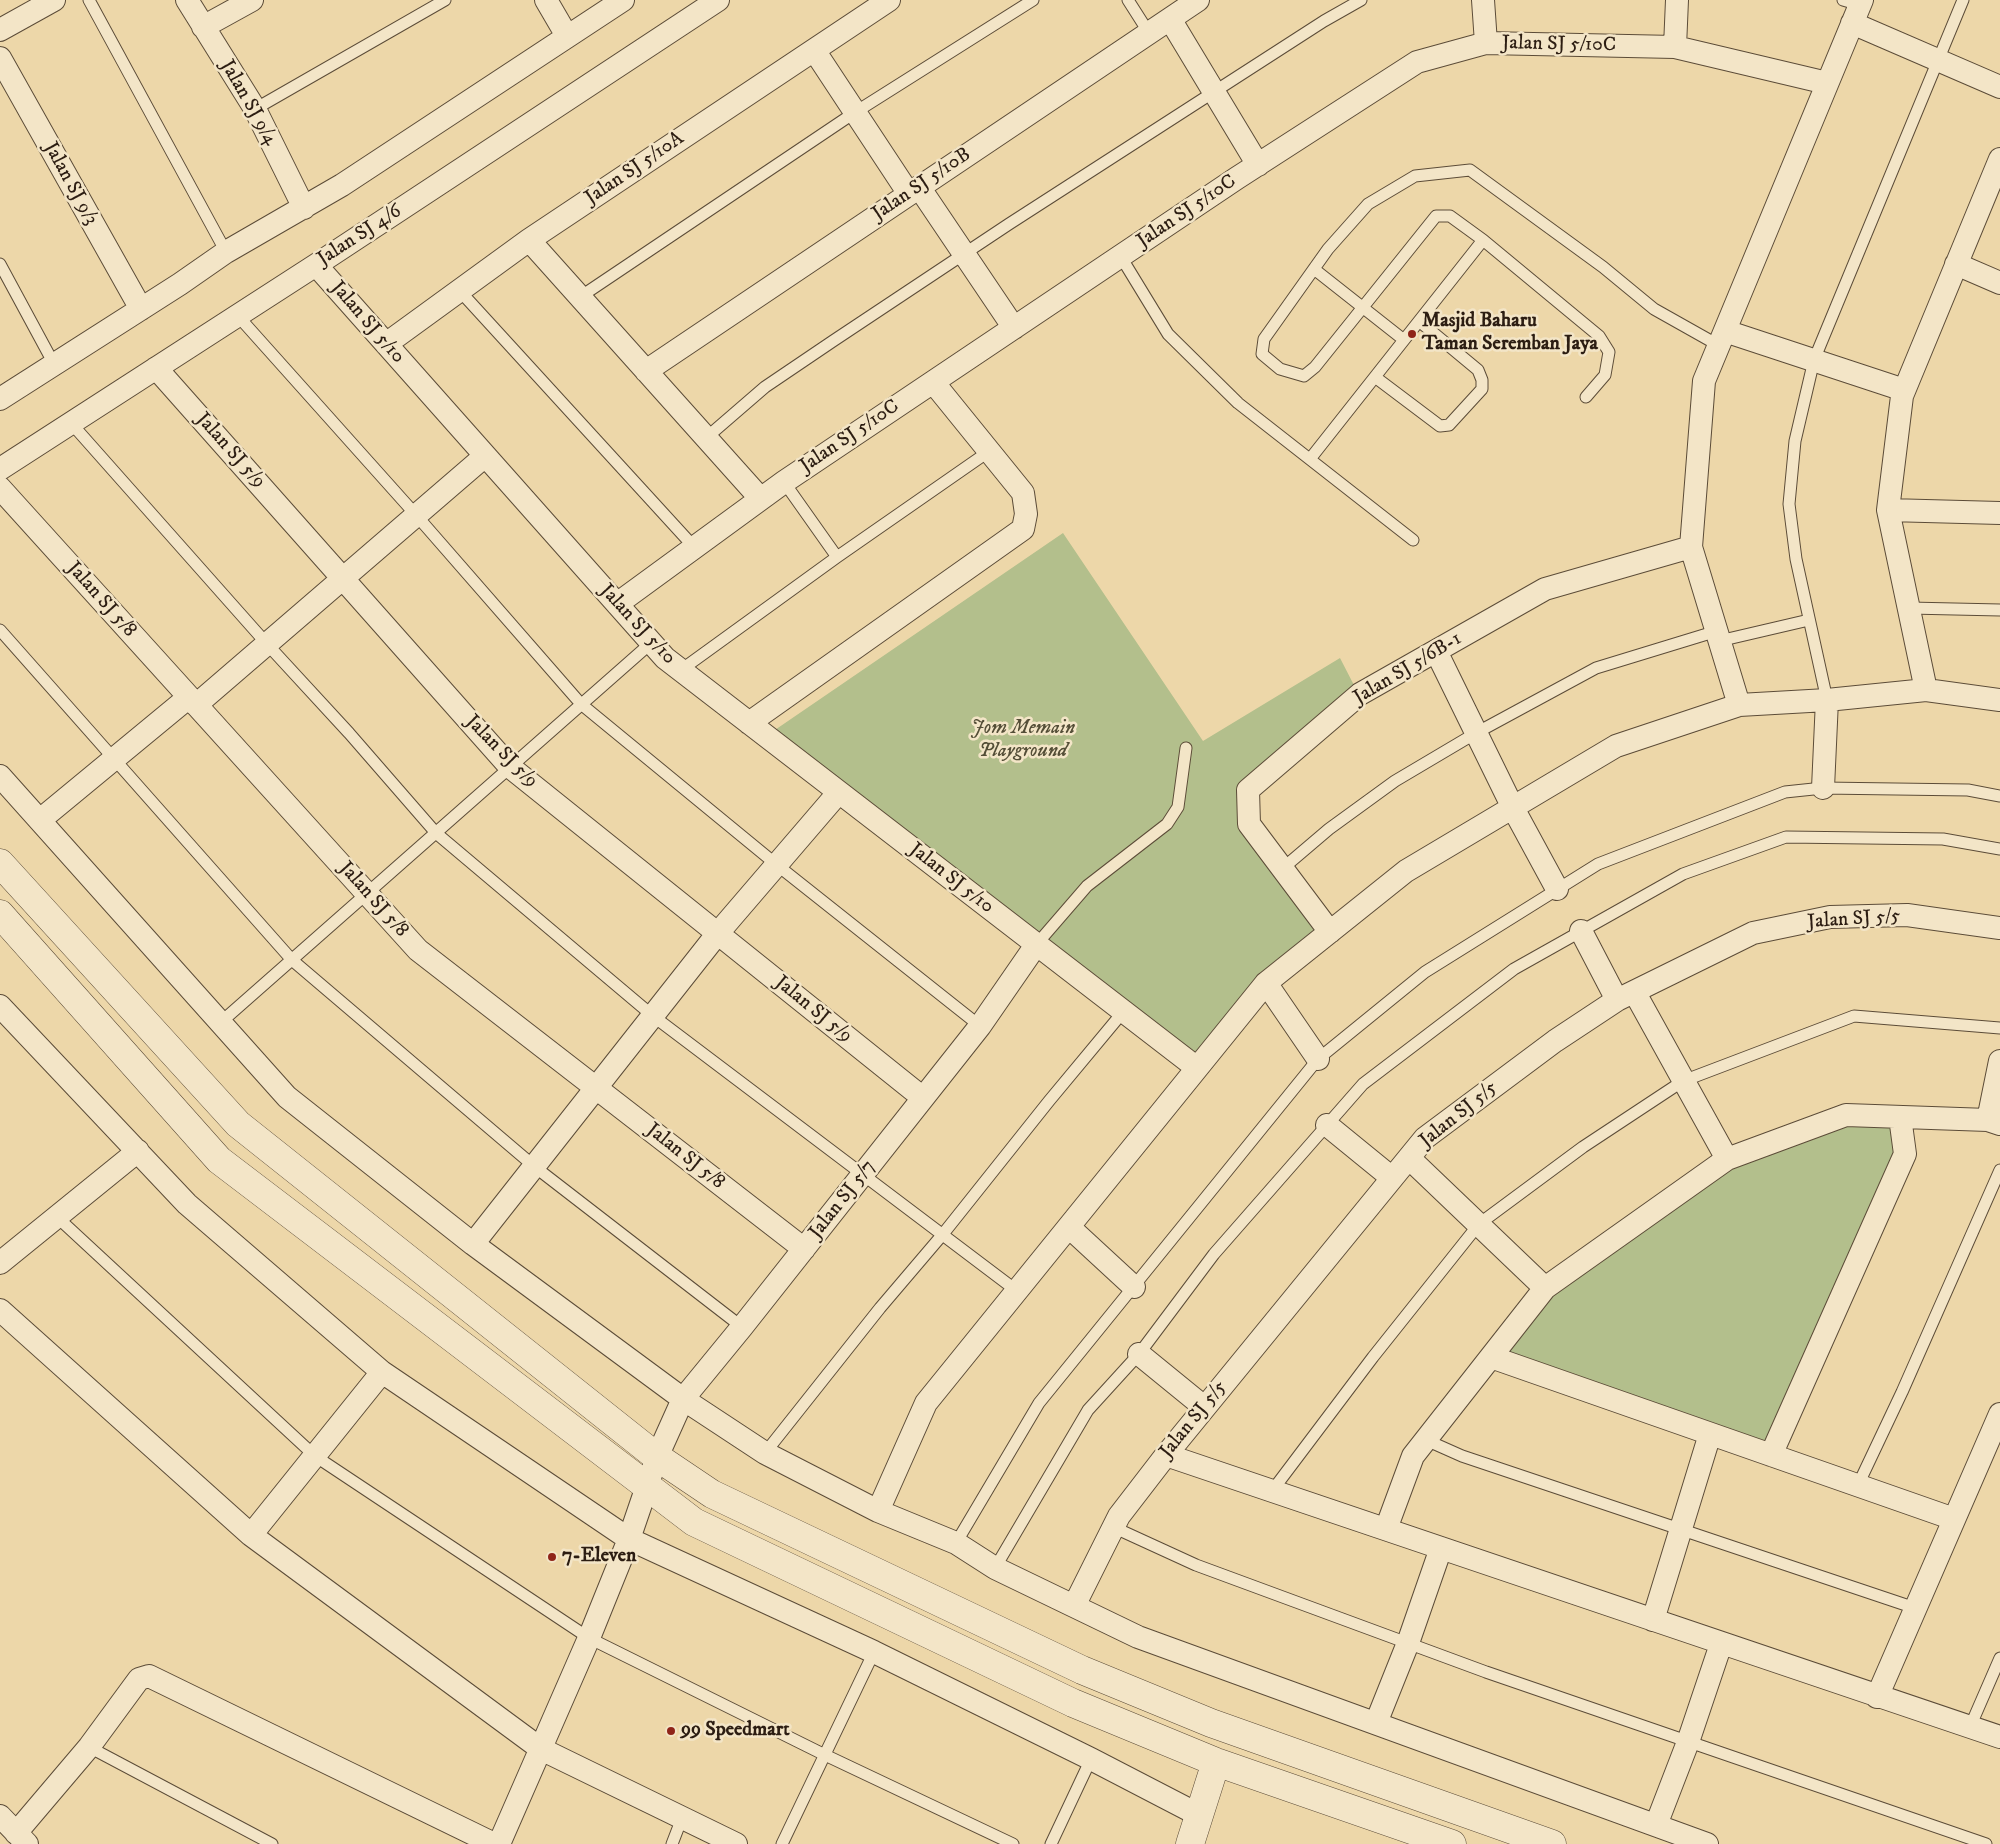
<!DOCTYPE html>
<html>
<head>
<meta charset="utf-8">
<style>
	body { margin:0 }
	canvas { display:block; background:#edd7a9 }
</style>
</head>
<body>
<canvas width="2000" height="1844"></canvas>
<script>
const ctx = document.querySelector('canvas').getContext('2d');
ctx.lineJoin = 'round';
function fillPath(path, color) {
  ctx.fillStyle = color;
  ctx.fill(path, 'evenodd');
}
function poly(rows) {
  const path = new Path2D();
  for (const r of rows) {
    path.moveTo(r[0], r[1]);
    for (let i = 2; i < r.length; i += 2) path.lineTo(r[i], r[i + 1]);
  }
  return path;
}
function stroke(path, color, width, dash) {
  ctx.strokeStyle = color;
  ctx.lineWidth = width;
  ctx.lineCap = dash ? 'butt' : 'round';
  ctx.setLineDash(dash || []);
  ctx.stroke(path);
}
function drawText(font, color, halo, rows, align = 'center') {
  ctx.font = font + ' "IM FELL DW Pica",serif';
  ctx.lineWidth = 5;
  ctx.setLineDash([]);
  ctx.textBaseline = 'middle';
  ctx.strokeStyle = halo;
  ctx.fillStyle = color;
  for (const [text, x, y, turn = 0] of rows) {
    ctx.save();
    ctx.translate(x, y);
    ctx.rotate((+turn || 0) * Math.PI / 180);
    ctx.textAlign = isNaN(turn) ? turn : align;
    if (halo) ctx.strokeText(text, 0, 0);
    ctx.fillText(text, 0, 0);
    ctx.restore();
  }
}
const green = poly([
	[1063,533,1203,741,1340,658,1357,691,1244,788,1246,826,1325,930,1195,1062,769,734],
	[1846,1117,1897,1120,1902,1154,1769,1451,1496,1355,1546,1289,1694,1185]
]);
const service = poly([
	[89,0,226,252],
	[1128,0,1149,33],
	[1843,0,1860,5],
	[255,109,445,0],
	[1121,257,1168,334,1238,403,1413,540],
	[0,264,54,364],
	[1314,269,1404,340],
	[459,290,694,547],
	[580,297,854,113,1033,0],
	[238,316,416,515,581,704,777,865,980,1026],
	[1375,377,1440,426,1449,425,1482,389,1482,380,1478,370,1419,321],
	[1586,397,1605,375,1609,352,1599,336,1483,240,1450,216,1436,216,1315,367,1304,376,1280,369,1262,354,1264,339,1328,249,1368,204,1415,176,1470,170,1603,267,1654,309,1718,345],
	[71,423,267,644,349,733,436,833,653,1016,1017,1291],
	[706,438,765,387,833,341,1009,224,1324,21,1361,0],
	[1310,459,1483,240],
	[784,482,837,557],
	[1909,608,2000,610],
	[0,630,292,960,535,1167,742,1327],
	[1719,641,1809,620],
	[681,670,837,557,988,452],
	[1827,700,1796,559,1789,504,1795,441,1814,360,1963,0],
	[1282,869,1329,829,1395,781,1476,733,1596,668,1717,631],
	[1036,945,1087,886,1167,824,1178,807,1186,748],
	[220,1023,651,643],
	[57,1217,315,1456,589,1638,825,1755,1013,1844],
	[1426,1440,1462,1456,1915,1608],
	[765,1453,880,1308,943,1234,1049,1101,1123,1012],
	[1858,1485,1902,1392,2000,1170],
	[1272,1491,1373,1357,1479,1224,1583,1147,1683,1081,1854,1016,2000,1028],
	[1113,1527,1196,1565,1486,1672,1986,1844],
	[956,1543,1039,1403,1318,1059,1425,972,1598,864,1785,792,1823,788,1968,790,2000,796],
	[995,1568,1088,1410,1139,1354,1214,1254,1363,1084,1514,969,1683,874,1786,837,1943,839,2000,849],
	[1970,1727,2000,1658],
	[89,1747,272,1844],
	[672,1844,682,1818],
	[782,1844,874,1652],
	[1051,1844,1091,1759]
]);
const minor = poly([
	[187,0,255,109,304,208],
	[546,0,567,36],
	[1483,0,1486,43],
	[1170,19,1258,165],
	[1852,23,2000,87],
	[203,27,252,0],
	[0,30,54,0],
	[1675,47,1677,0],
	[814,50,909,194],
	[0,58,141,309],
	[919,187,1014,328],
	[529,240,760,498],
	[1956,264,2000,283],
	[316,265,665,658,1197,1068],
	[1725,331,1904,390],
	[386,344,529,240,889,0],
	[156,368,510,767,923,1098],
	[646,371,1198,0],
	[0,399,180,284,226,252,342,185,623,0],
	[0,469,316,265,718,0],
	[0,488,418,950,804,1249],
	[1888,510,2000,513],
	[617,604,784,482,1237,178,1417,62,1486,43,1675,47,1827,83],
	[1436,651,1513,808,1557,889],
	[1926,690,1888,510,1902,396,2000,159],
	[196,705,485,456],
	[1739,705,1691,547,1704,381,1862,0],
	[749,723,1023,529,1026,514,1023,493,933,382],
	[0,776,287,1097,473,1244,683,1399,765,1453,878,1511,956,1543,995,1568,1138,1637,1707,1844],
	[1823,788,1827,700],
	[40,820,189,697],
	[1581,931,1617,1000],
	[1330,932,1249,824,1248,790,1360,694,1545,589,1691,547],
	[1266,983,1318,1059],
	[1635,993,1727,1159],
	[0,1006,187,1204,382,1372,629,1539,874,1652,1091,1759,1199,1815],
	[1988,1120,2000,1061],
	[1327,1125,1392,1178],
	[1409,1158,1545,1288],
	[1069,1227,1134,1287],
	[473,1244,718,933,839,792],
	[0,1263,138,1151],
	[0,1310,251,1535,541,1749,736,1844],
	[1139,1354,1204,1407],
	[1491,1357,1954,1519],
	[1166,1455,2000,1737],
	[1771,1455,1905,1154,1900,1117],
	[878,1511,926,1403,1266,983,1406,871,1616,746,1739,705,1827,700,1926,690,2000,700],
	[1386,1529,1413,1456,1545,1288,1727,1159,1846,1115,1988,1120,2000,1124],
	[251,1535,382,1372],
	[1074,1606,1119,1516,1166,1455,1425,1138,1555,1041,1617,1000,1753,933,1830,917,1907,915,2000,928],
	[1653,1620,1710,1434],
	[1877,1697,2000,1414],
	[1376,1723,1408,1643,1441,1548],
	[0,1816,27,1844],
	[1656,1825,1688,1742,1721,1644],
	[16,1833,89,1747,139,1679,149,1676,494,1844],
	[499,1844,589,1638,629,1539,657,1457,683,1399,742,1327,980,1026,1036,945]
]);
const tertiary = poly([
	[0,863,238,1124,657,1457,712,1494,1082,1670,1211,1723,1552,1844],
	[0,914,219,1160,694,1522,1073,1703,1216,1762,1452,1844],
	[1190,1844,1216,1762]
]);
const markers = [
	[1412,334,5,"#8f2418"],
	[552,1557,5,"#8f2418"],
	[671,1731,5,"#8f2418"]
];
const streetNames = [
	["Jalan SJ 5/10C",1559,45,1],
	["Jalan SJ 9/4",248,103,60],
	["Jalan SJ 5/10A",635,169,-34],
	["Jalan SJ 9/3",70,184,61],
	["Jalan SJ 5/10B",922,185,-34],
	["Jalan SJ 5/10C",1187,212,-34],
	["Jalan SJ 4/6",360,236,-33],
	["Jalan SJ 5/10",367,323,49],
	["Jalan SJ 5/10C",850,437,-34],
	["Jalan SJ 5/9",230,451,48],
	["Jalan SJ 5/8",101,600,48],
	["Jalan SJ 5/10",637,625,47],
	["Jalan SJ 5/6B-1",1408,669,-31],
	["Jalan SJ 5/9",501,752,45],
	["Jalan SJ 5/10",951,879,38],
	["Jalan SJ 5/8",373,900,48],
	["Jalan SJ 5/5",1854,920,-4],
	["Jalan SJ 5/9",813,1010,39],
	["Jalan SJ 5/5",1459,1115,-39],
	["Jalan SJ 5/8",685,1157,38],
	["Jalan SJ 5/7",843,1200,-52],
	["Jalan SJ 5/5",1194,1420,-51]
];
const poiNames = [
	["Masjid Baharu",1422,322],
	["Taman Seremban Jaya",1422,345],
	["7-Eleven",562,1557],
	["99 Speedmart",681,1731]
];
const parkNames = [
	["Jom Memain",1023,729],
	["Playground",1023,752]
];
fillPath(green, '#b3bf8c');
stroke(service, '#5c4c38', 13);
stroke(minor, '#5c4c38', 24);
stroke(tertiary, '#5c4c38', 29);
stroke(service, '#f3e5c7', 11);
stroke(minor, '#f3e5c7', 22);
stroke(tertiary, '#f3e5c7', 28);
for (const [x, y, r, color] of markers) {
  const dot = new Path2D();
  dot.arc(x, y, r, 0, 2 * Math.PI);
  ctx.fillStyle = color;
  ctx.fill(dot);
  stroke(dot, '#f3e5c7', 2);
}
drawText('20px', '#2c1d12', '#f3e5c7', streetNames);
drawText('bold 20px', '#2c1d12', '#f3e5c7', poiNames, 'left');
drawText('italic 20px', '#544e37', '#f3e5c7', parkNames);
</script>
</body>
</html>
